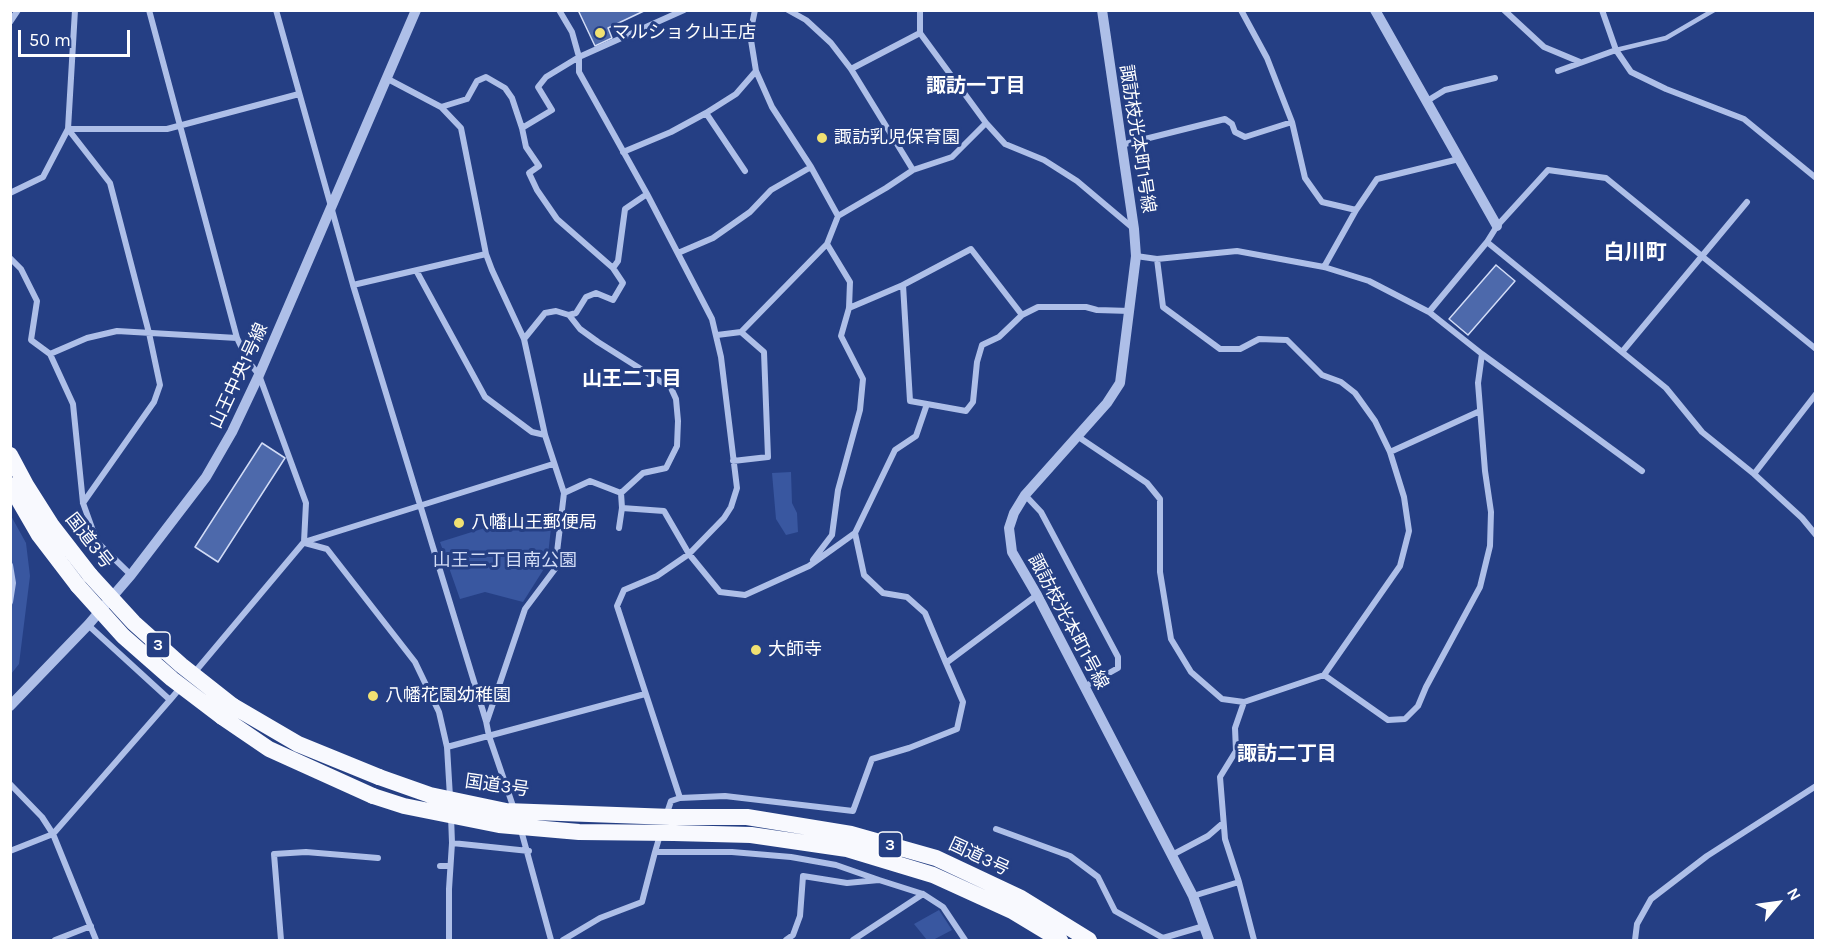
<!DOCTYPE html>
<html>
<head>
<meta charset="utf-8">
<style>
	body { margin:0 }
	#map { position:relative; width:1826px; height:951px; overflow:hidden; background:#253f84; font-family:Karla,sans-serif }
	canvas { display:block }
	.frame { position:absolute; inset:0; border:12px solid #fff; pointer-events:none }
	.north { position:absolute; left:1748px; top:873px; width:60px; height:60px; -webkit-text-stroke:4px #253f84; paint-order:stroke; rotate:61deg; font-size:16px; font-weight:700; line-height:24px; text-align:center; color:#fff }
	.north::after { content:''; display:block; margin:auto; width:21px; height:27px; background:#fff; clip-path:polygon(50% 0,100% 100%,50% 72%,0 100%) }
	.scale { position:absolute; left:18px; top:30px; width:112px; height:27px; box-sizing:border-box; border:3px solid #fff; border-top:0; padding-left:8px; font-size:18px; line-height:21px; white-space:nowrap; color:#fff; -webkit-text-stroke:4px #253f84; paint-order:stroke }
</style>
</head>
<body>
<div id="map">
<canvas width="1826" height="951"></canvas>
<div class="frame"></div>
<div class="north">N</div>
<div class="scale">50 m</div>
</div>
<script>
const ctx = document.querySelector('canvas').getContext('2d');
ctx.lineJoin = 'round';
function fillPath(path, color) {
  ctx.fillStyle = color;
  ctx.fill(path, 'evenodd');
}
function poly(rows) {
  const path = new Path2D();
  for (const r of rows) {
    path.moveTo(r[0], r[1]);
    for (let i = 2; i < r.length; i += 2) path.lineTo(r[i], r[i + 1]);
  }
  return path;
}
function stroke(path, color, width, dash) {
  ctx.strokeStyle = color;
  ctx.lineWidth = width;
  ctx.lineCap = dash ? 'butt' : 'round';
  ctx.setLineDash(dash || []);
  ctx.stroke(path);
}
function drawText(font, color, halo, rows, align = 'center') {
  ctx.font = font + ' Karla,"Noto Sans JP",sans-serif';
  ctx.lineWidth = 6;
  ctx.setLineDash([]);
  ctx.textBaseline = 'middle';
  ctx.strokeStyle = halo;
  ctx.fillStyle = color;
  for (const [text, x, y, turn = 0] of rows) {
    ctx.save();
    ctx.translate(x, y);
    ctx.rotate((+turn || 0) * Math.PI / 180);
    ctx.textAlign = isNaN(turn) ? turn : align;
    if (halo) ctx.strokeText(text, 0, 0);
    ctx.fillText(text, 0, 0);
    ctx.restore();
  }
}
const green = poly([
	[791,472,792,503,797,513,798,532,786,535,776,519,772,473],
	[10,514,26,543,30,576,19,664,11,674],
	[507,521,519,529,551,528,547,564,523,602,485,592,460,599,440,542],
	[939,910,952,930,933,940,927,940,914,924]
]);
const building = poly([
	[578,10,646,10,608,28,612,38,595,46,578,10],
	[1496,265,1515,281,1468,335,1449,319,1496,265],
	[262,443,285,458,218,562,195,547,262,443]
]);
const service = poly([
	[1616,50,1666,38,1714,10]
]);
const minor = poly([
	[75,10,68,129,110,183,149,333,160,385,154,402,83,503],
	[149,10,237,338,248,361,259,375,306,503,304,542],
	[276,10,353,285,486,721,489,736,514,809],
	[559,10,572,32,579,57,579,72,647,194,712,319,721,357,737,488,731,507,724,518,689,554,657,576,624,590,617,606,680,798,725,796,853,811,872,759,909,748,957,729,963,702,946,663],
	[755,10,750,34,756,71,772,107,811,167,838,216],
	[788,10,806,20,831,43,851,69,913,170],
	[920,10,920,33,986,123,1005,144,1044,160,1077,181,1134,229],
	[1241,10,1267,58,1292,122,1305,178,1322,202,1356,210],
	[1504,10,1544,47,1580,62],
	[1602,10,1616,50,1631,72,1666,89,1744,119,1816,178],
	[10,22,18,10],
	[851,69,920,33],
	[1558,71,1616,50],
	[386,78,441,107,461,128,486,254,492,270,524,339,545,435,564,493,555,569,525,609,487,721],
	[1427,101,1445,90,1495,78],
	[441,107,467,99,477,81,486,77,505,88,512,98,522,128,526,147,539,166,529,173,537,190,557,219,613,268],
	[706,113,745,171],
	[522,128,552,110,538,87,546,77,579,57,684,10],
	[1121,145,1225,119,1232,124,1235,132,1245,137,1292,122],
	[623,152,671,132,706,113,736,94,756,71],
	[10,193,43,177,68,129,167,129,299,94],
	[1487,242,1666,388,1702,432,1754,474,1802,518,1816,535],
	[678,253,713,238,750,212,771,190,811,167],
	[1136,256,1157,259,1237,251,1324,267,1369,281,1429,312,1482,354,1478,383,1485,471,1491,512,1490,546,1480,587,1426,687,1418,706,1405,719,1388,720,1324,675],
	[10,258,21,269,37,301,31,340,50,354,87,338,117,331,237,338],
	[1324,267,1356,210,1377,179,1459,159],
	[417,272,485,397,532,432,545,435],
	[353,285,486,254],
	[903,285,910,401,927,404],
	[849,308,903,285,971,249,1022,315],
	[1429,312,1487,242,1497,226,1548,170,1606,178,1816,349],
	[569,315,580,329,598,342,671,388,676,399,678,421,677,446,666,468,643,473,621,493],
	[717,335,741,332,827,244,838,216,886,188,913,170,952,157,986,123],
	[524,339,545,313,556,311,569,315,576,313,586,297,596,293,613,300,623,283,613,268,618,261,625,209,647,194],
	[1622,352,1747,202],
	[50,354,73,404,83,503,97,542,131,575],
	[1482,354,1642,471],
	[1077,436,1147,483,1160,499,1160,572,1171,639,1191,672,1222,699,1244,702,1324,675,1400,566,1409,531,1404,497,1390,452,1375,421,1355,393,1341,382,1322,375,1287,340,1259,339,1240,349,1220,349,1163,307,1157,259],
	[1390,452,1480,411],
	[733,461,768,457,764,352,741,332],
	[1754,474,1816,394],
	[564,493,590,481,621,493,622,508,664,511,689,554,720,592,745,595,809,566,855,533,895,450,916,436,927,404,966,411,973,402,977,362,982,345,999,337,1022,315,1038,307,1086,307,1097,310,1130,311],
	[1025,495,1041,512,1118,657,1118,668,1084,687],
	[619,528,622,508],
	[855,533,864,575,883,593,907,597,925,613,946,663,1037,595],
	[305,543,327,549,415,662,439,712,447,747,450,797],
	[813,560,832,535,838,490,860,410,863,379,841,336,849,308,850,282,827,244],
	[10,565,13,583,10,602],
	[194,673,304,542,553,464],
	[170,700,181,687],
	[447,747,645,694],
	[10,784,42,817,53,834,96,940],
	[666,816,671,801,680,798],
	[996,829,1070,856,1098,877,1115,911,1163,938,1204,926],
	[521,830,551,940],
	[660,835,655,852,732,852,791,857,836,865,879,880],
	[452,843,529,851],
	[10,851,53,834,170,700,88,625],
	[1172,855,1208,836,1223,823],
	[440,866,450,866],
	[1239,882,1254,940],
	[1193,896,1239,882,1225,839,1220,777,1236,751,1235,728,1244,702],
	[55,940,91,926],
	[281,940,274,854,306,852,378,858],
	[449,940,449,889,452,843,451,816],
	[563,940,600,918,642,902,655,852],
	[786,940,793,935,800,916,803,876,847,883,879,880,923,894,943,907,965,940],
	[853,940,923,894],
	[1635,940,1637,924,1651,899,1707,856,1816,786]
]);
const tertiary = poly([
	[1102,10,1134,229,1136,256,1120,383,1107,403,1025,495,1014,513,1009,528,1012,552,1037,595,1193,896,1209,940],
	[1375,10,1497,226],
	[10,706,88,625,131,575,206,477,232,432,259,375,416,10]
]);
const trunk = poly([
	[10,455,26,485,52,526,90,575],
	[10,485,39,535,78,586],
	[233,706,298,744,379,777],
	[222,717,269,749,373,796],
	[672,817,747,817,851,834,936,858,1021,898,1089,940],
	[674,833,751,835,847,849,933,875,1012,911,1060,940]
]);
const trunkBridge = poly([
	[90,575,134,623,181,665,233,706],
	[78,586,123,636,172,679,222,717],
	[379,777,430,795,506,811,672,817],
	[373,796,404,806,499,825,579,832,674,833]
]);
const markers = [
	[600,33,6,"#f1e172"],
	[822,138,6,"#f1e172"],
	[459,523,6,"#f1e172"],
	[756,650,6,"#f1e172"],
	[373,696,6,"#f1e172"]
];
const shields = [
	[158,645,24],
	[890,845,24]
];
const shieldNames = [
	["3",158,645],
	["3",890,845]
];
const poiNames = [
	["マルショク山王店",612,33],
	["諏訪乳児保育園",834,138],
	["八幡山王郵便局",471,523],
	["大師寺",768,650],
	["八幡花園幼稚園",385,696]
];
const streetNames = [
	["諏訪枝光本町1号線",1137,139,81],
	["山王中央1号線",239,376,-65],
	["国道3号",89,541,52],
	["諏訪枝光本町1号線",1068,622,62],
	["国道3号",497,786,8],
	["国道3号",979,857,25]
];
const parkNames = [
	["山王二丁目南公園",505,561]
];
const neighbourhoodNames = [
	["諏訪一丁目",976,86],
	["山王二丁目",632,379],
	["諏訪二丁目",1287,754]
];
const quarterNames = [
	["白川町",1635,253]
];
fillPath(green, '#3957a0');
fillPath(building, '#4d69ab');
stroke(building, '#d2dcf6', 1.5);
stroke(service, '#aebfe8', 4.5);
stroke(minor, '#aebfe8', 6);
stroke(tertiary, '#aebfe8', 10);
stroke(trunk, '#f8f9fe', 16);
stroke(trunkBridge, '#f8f9fe', 16);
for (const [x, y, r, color] of markers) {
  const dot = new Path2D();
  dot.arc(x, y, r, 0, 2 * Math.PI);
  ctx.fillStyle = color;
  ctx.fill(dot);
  stroke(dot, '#253f84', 2);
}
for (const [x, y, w] of shields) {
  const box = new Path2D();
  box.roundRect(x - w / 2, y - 13, w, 26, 4.5);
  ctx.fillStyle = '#253f84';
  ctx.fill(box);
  stroke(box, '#fff', 1.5);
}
drawText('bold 16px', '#fff', null, shieldNames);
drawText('18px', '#fff', '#253f84', poiNames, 'left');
drawText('18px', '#fff', '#253f84', streetNames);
drawText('18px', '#d2dcf6', '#253f84', parkNames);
drawText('bold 20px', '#fff', '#253f84', neighbourhoodNames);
drawText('bold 21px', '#fff', '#253f84', quarterNames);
</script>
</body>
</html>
